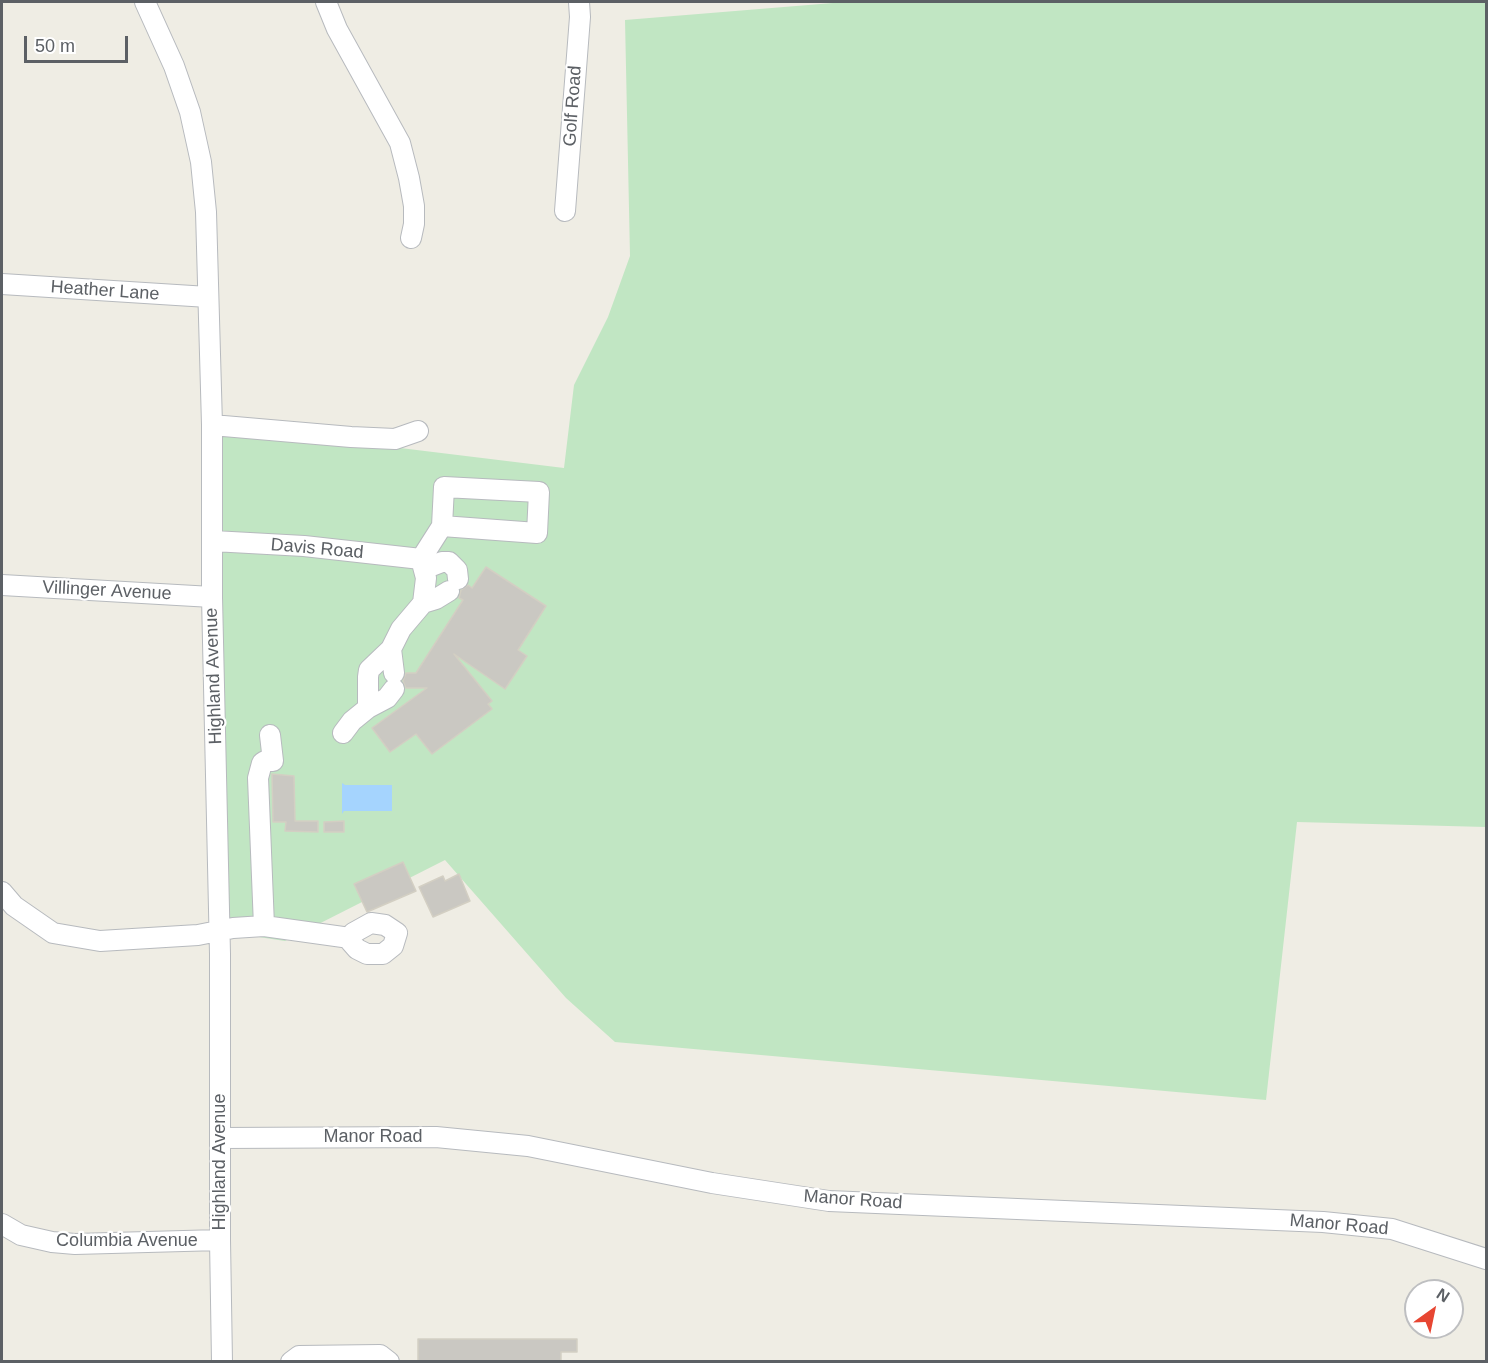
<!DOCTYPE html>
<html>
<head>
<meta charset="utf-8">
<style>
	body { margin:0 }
	#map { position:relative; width:1488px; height:1363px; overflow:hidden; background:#efede4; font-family:Arial,sans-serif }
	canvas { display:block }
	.frame { position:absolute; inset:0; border:3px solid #5c6065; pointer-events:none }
	.north { position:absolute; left:1404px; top:1279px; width:60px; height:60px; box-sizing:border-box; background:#fff; border:2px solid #bebfc1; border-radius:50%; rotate:33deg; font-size:16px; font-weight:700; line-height:24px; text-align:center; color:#5c6065 }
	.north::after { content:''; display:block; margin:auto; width:21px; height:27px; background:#e74632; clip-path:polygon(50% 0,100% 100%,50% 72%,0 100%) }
	.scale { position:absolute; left:24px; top:36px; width:104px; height:27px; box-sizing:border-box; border:3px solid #5c6065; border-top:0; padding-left:8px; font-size:18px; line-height:21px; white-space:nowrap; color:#5c6065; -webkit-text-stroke:4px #fff; paint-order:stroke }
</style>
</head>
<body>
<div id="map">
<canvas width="1488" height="1363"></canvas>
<div class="frame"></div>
<div class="north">N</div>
<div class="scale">50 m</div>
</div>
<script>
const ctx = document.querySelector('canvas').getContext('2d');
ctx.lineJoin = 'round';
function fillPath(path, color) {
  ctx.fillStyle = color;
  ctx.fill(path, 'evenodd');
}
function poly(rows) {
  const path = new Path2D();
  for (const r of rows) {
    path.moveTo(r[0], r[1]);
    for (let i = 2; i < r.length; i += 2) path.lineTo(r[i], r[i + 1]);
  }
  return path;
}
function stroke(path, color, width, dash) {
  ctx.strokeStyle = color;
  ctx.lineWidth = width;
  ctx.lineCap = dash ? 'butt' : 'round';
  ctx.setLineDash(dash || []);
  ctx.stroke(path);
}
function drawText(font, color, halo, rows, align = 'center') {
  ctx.font = font + ' Arial,sans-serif';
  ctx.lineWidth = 4.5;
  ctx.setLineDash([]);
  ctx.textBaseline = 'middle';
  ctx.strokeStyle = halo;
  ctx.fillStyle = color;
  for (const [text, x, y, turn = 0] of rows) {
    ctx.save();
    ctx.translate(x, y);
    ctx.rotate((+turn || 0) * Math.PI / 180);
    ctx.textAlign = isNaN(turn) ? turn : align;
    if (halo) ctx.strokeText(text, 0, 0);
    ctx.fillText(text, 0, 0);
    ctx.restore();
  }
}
const green = poly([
	[845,2,1486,2,1486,827,1297,822,1266,1100,615,1042,566,998,445,860,285,941,219,931,212,425,564,468,574,385,608,317,630,256,625,20]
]);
const water = poly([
	[342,783,345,785,392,785,392,811,344,811,342,814]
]);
const building = poly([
	[486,567,546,606,518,650,527,656,505,689,454,654,492,701,488,704,492,709,432,754,416,734,390,752,372,728,427,688,406,688,403,681,406,673,416,673,463,600,459,598,461,590,468,585,472,588,486,567],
	[272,774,294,776,295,821,318,821,318,832,285,831,286,822,273,822,272,774],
	[344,821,344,832,324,832,324,822,344,821],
	[403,862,416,891,367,912,354,884,403,862],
	[459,874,470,901,433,917,419,887,443,876,445,881,459,874],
	[418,1339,577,1339,577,1352,561,1352,561,1362,418,1362,418,1339]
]);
const minor = poly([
	[145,2,174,66,190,112,201,162,206,212,212,425,212,597,220,954,220,1240,222,1362],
	[326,2,337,29,400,143,409,178,414,206,414,224,411,238],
	[565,211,580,17,579,2],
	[2,284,208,297],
	[212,425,351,437,395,439,418,431],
	[213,541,304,546,421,559],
	[424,569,442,562,449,562,457,570,458,579],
	[2,585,212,597],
	[423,603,426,578,421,559,442,526,444,487,539,492,537,533,442,526],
	[391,649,394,673],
	[368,708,368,677,369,670,391,649,401,629,423,603,436,599,449,591],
	[343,733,352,721,368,708,387,698,394,689],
	[2,892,14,906,53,933,100,941,198,935,233,928,264,926,258,778,262,763,265,761,273,761,270,735],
	[371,923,385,925,397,933,393,946,383,954,367,954,357,949,350,941,353,933,371,923],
	[264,926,350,938],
	[220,1138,436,1137,528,1146,712,1183,829,1201,1323,1222,1392,1229,1486,1259],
	[2,1224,21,1235,52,1242,75,1244,220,1240],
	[291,1362,299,1356,380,1355,389,1362]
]);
const streetNames = [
	["Golf Road",573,106,-86],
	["Heather Lane",105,291,4],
	["Davis Road",317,549,5],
	["Villinger Avenue",107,591,3],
	["Highland Avenue",214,676,-92],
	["Manor Road",373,1137],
	["Highland Avenue",220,1162,-90],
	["Manor Road",853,1200,4],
	["Manor Road",1339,1225,5],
	["Columbia Avenue",127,1241]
];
fillPath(green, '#c1e6c3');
fillPath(water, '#a5d4fe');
fillPath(building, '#cac8c2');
stroke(building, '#d3cfc3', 1.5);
stroke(minor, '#b7babe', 22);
stroke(minor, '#fff', 20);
drawText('18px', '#5c6065', '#fff', streetNames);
</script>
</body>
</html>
